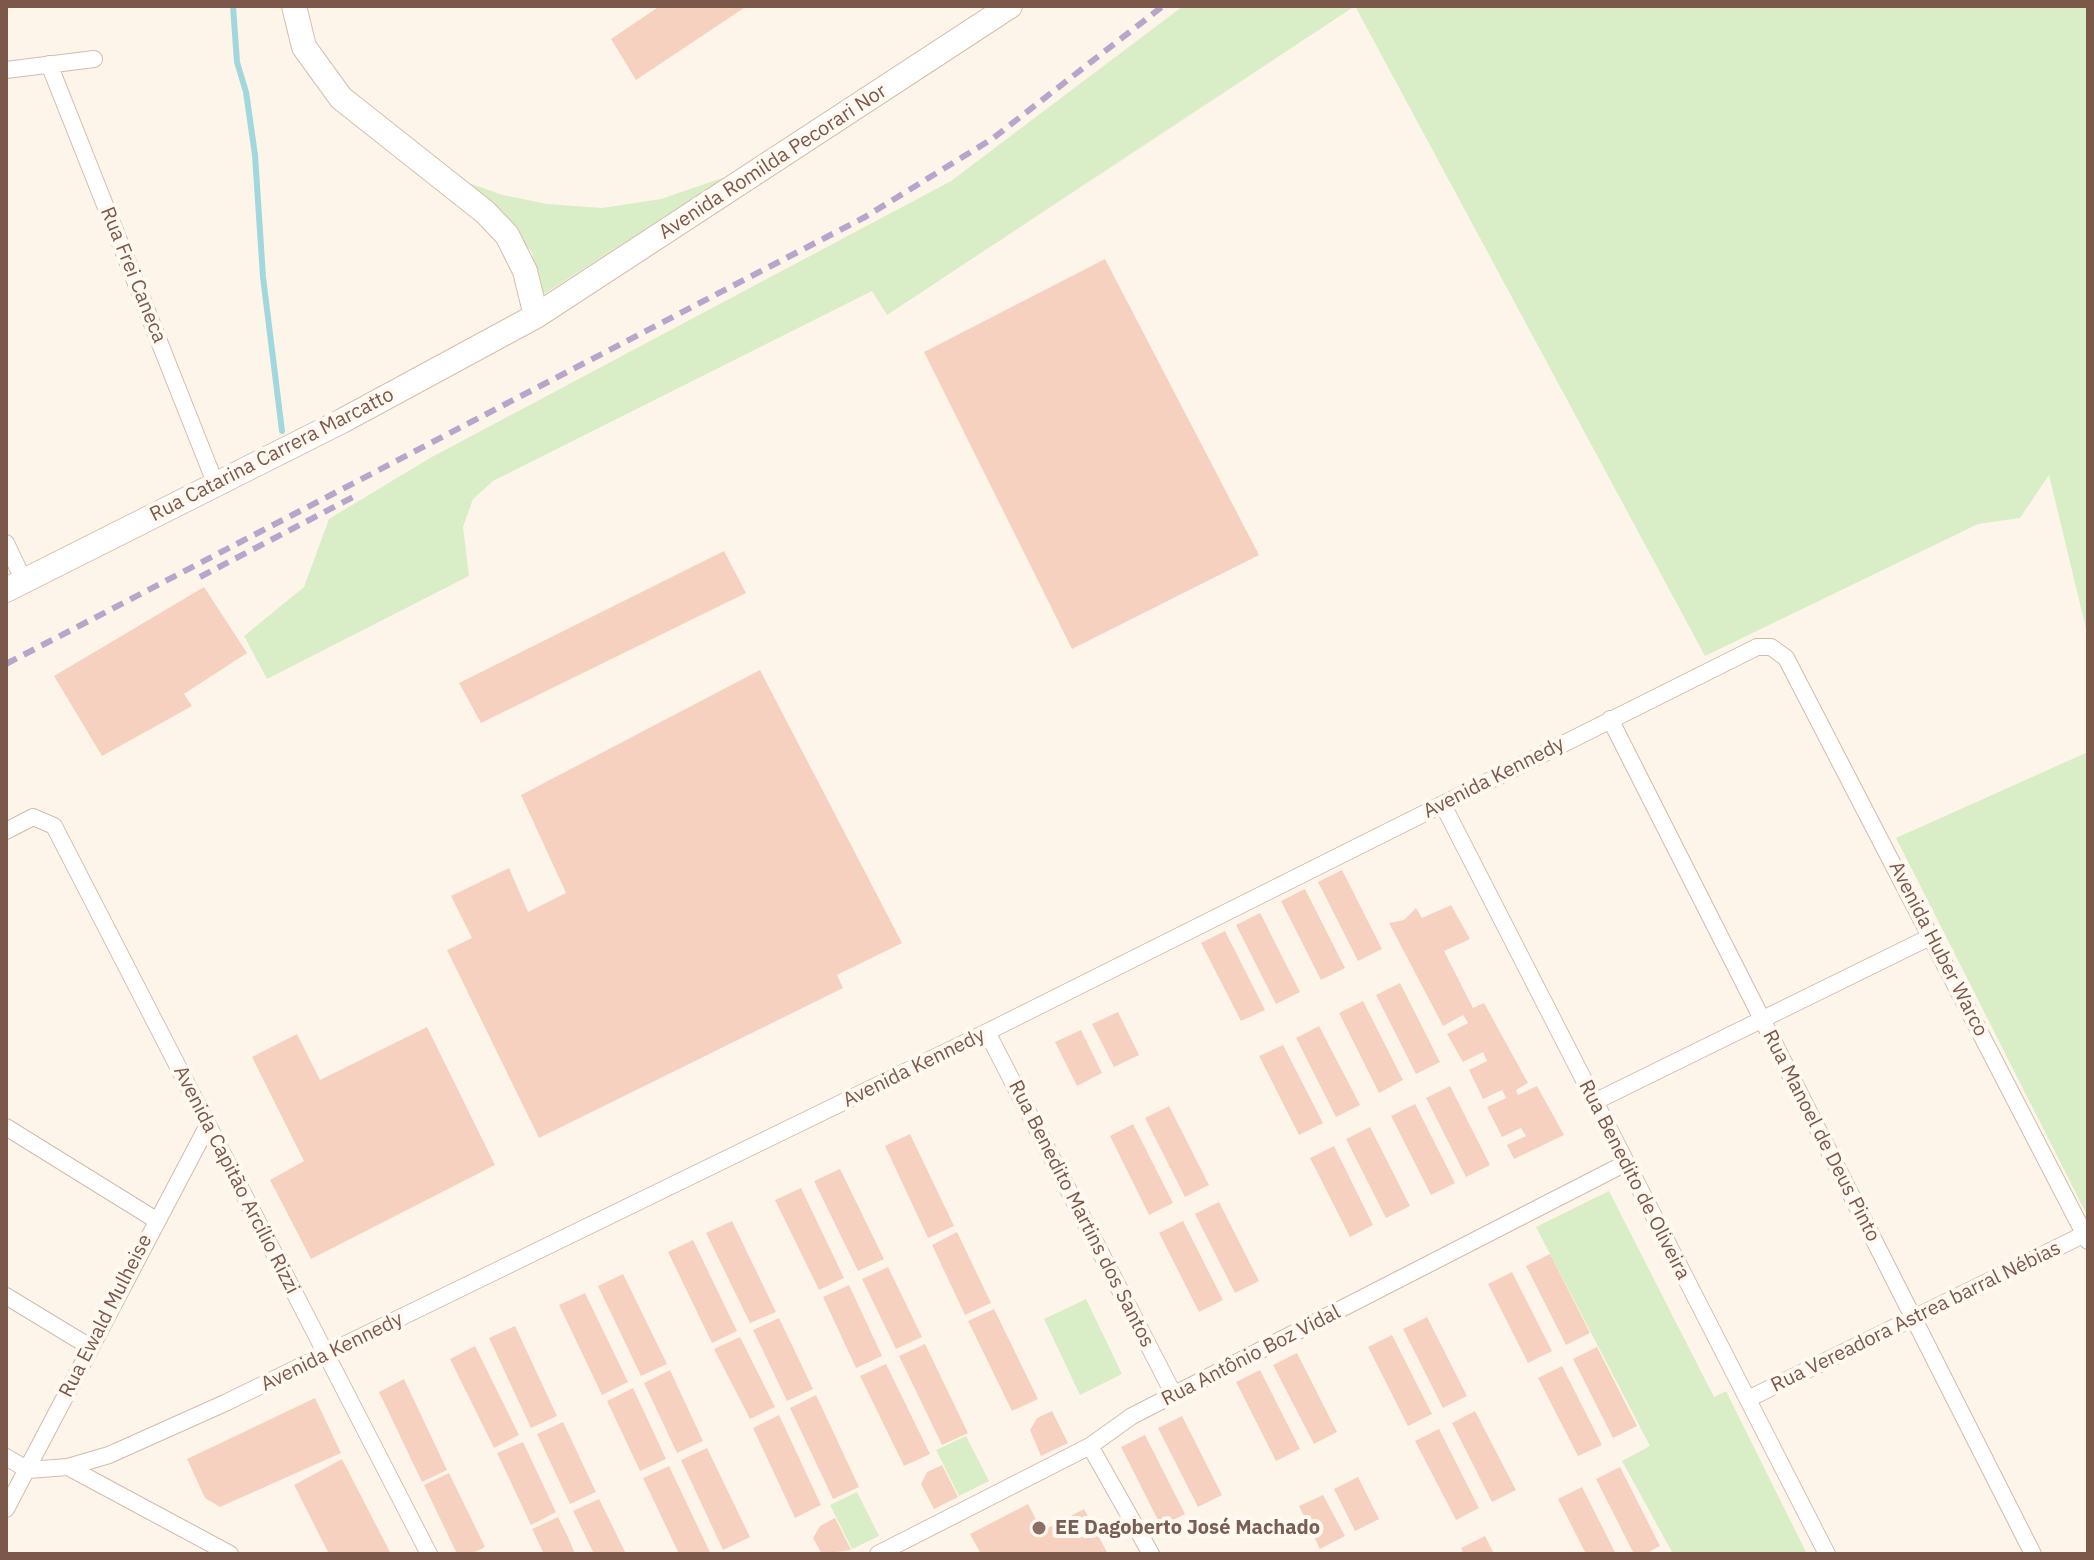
<!DOCTYPE html>
<html>
<head>
<meta charset="utf-8">
<style>
	body { margin:0 }
	#map { position:relative; width:2094px; height:1560px; overflow:hidden; background:#fef5ea; font-family:"IBM Plex Sans",sans-serif }
	canvas { display:block }
	.frame { position:absolute; inset:0; border:8px solid #7c584a; pointer-events:none }
</style>
</head>
<body>
<div id="map">
<canvas width="2094" height="1560"></canvas>
<div class="frame"></div>
</div>
<script>
const ctx = document.querySelector('canvas').getContext('2d');
ctx.lineJoin = 'round';
function fillPath(path, color) {
  ctx.fillStyle = color;
  ctx.fill(path, 'evenodd');
}
function poly(rows) {
  const path = new Path2D();
  for (const r of rows) {
    path.moveTo(r[0], r[1]);
    for (let i = 2; i < r.length; i += 2) path.lineTo(r[i], r[i + 1]);
  }
  return path;
}
function stroke(path, color, width, dash) {
  ctx.strokeStyle = color;
  ctx.lineWidth = width;
  ctx.lineCap = dash ? 'butt' : 'round';
  ctx.setLineDash(dash || []);
  ctx.stroke(path);
}
function drawText(font, color, halo, rows, align = 'center') {
  ctx.font = font + ' "IBM Plex Sans",sans-serif';
  ctx.lineWidth = 8;
  ctx.setLineDash([]);
  ctx.textBaseline = 'middle';
  ctx.strokeStyle = halo;
  ctx.fillStyle = color;
  for (const [text, x, y, turn = 0] of rows) {
    ctx.save();
    ctx.translate(x, y);
    ctx.rotate((+turn || 0) * Math.PI / 180);
    ctx.textAlign = isNaN(turn) ? turn : align;
    if (halo) ctx.strokeText(text, 0, 0);
    ctx.fillText(text, 0, 0);
    ctx.restore();
  }
}
const green = poly([
	[1183,6,2088,6,2088,637,2049,475,2020,518,1978,524,1705,656,1355,6,887,315,872,291,493,481,473,499,463,527,469,576,267,679,244,636,304,587,329,519,430,458,951,181],
	[728,176,541,296,532,252,463,181,503,195,547,204,602,208,661,199],
	[2088,752,2088,1217,1896,838],
	[1609,1191,1714,1397,1726,1391,1807,1554,1673,1554,1622,1461,1650,1446,1536,1227],
	[1086,1299,1122,1374,1080,1395,1044,1319],
	[966,1436,989,1481,959,1496,936,1450],
	[857,1492,879,1536,852,1549,830,1505]
]);
const stream = poly([
	[233,6,237,62,246,92,255,155,263,277,282,431]
]);
const building = poly([
	[660,6,747,6,636,80,611,39],
	[1105,259,1259,555,1072,649,924,352],
	[724,551,746,593,481,723,459,683],
	[204,587,247,653,184,694,192,706,102,756,54,676],
	[760,670,902,943,837,975,843,988,539,1138,447,950,472,938,451,896,509,868,528,912,566,893,521,795],
	[1342,870,1382,949,1358,961,1318,882],
	[1305,889,1345,968,1321,980,1281,901],
	[1451,905,1470,939,1444,951,1473,1008,1484,1003,1528,1083,1516,1090,1518,1095,1537,1086,1564,1135,1514,1159,1507,1145,1526,1136,1521,1128,1502,1137,1487,1107,1506,1098,1502,1090,1483,1099,1469,1070,1487,1061,1483,1052,1463,1062,1447,1034,1468,1023,1463,1015,1443,1026,1389,923,1404,920,1416,908,1422,918],
	[1260,913,1300,992,1276,1004,1236,925],
	[1225,931,1265,1010,1241,1021,1201,943],
	[1400,983,1440,1062,1416,1074,1376,995],
	[1363,1001,1403,1080,1379,1093,1339,1013],
	[1118,1012,1139,1055,1114,1067,1092,1024],
	[1319,1026,1360,1105,1336,1117,1296,1038],
	[427,1027,495,1165,311,1259,270,1180,304,1161,252,1057,297,1034,320,1080],
	[1081,1030,1102,1073,1077,1086,1055,1042],
	[1283,1045,1323,1123,1299,1135,1259,1056],
	[1450,1086,1490,1165,1466,1177,1426,1098],
	[1415,1104,1455,1183,1431,1195,1391,1116],
	[1169,1106,1209,1185,1185,1197,1145,1118],
	[1133,1124,1173,1203,1149,1215,1110,1136],
	[1370,1127,1410,1206,1386,1218,1346,1139],
	[910,1134,954,1226,928,1238,885,1146],
	[1334,1146,1373,1225,1350,1237,1310,1158],
	[840,1169,884,1259,858,1271,814,1181],
	[801,1188,844,1278,819,1290,775,1200],
	[1219,1202,1259,1281,1235,1293,1195,1214],
	[732,1221,776,1312,750,1323,706,1233],
	[1183,1221,1223,1300,1199,1312,1159,1233],
	[957,1232,991,1303,965,1315,932,1245],
	[693,1240,737,1331,712,1343,668,1252],
	[1550,1254,1590,1333,1566,1345,1526,1266],
	[888,1267,922,1337,896,1349,862,1279],
	[1512,1272,1552,1351,1528,1363,1488,1284],
	[623,1274,667,1364,641,1376,598,1286],
	[849,1285,882,1356,856,1368,823,1297],
	[585,1293,628,1382,602,1395,559,1305],
	[994,1309,1038,1399,1012,1411,968,1321],
	[1427,1317,1467,1396,1443,1408,1403,1329],
	[779,1318,813,1389,787,1401,753,1330],
	[515,1326,557,1416,531,1428,489,1338],
	[1392,1335,1432,1414,1408,1426,1368,1347],
	[740,1337,775,1407,750,1419,714,1349],
	[925,1344,968,1433,942,1445,899,1356],
	[475,1346,519,1435,494,1448,450,1359],
	[1597,1347,1637,1426,1613,1438,1573,1359],
	[1297,1353,1337,1432,1314,1444,1273,1365],
	[886,1364,930,1454,904,1466,860,1376],
	[1562,1366,1602,1445,1578,1456,1538,1378],
	[670,1370,703,1441,677,1453,644,1383],
	[1260,1370,1300,1449,1276,1461,1236,1382],
	[404,1379,447,1470,422,1482,379,1392],
	[633,1388,666,1459,640,1471,607,1401],
	[816,1395,859,1487,833,1499,790,1408],
	[315,1398,341,1453,220,1507,205,1498,187,1459],
	[1052,1411,1068,1443,1041,1456,1030,1430,1037,1418],
	[1475,1411,1516,1490,1492,1502,1452,1423],
	[779,1415,821,1505,795,1518,753,1428],
	[1182,1416,1222,1495,1198,1507,1158,1428],
	[563,1422,596,1492,570,1504,537,1434],
	[1439,1429,1479,1508,1456,1520,1415,1441],
	[1145,1435,1185,1514,1161,1526,1121,1447],
	[523,1442,556,1512,531,1525,497,1453],
	[707,1448,750,1537,723,1550,681,1460],
	[342,1459,391,1554,329,1554,294,1485],
	[942,1465,958,1497,934,1509,921,1484,927,1472],
	[669,1466,707,1546,711,1554,679,1554,643,1478],
	[1620,1467,1660,1546,1645,1554,1634,1554,1596,1479],
	[449,1473,485,1547,471,1554,457,1554,424,1485],
	[1358,1477,1379,1519,1355,1531,1334,1489],
	[1582,1487,1616,1554,1586,1554,1558,1499],
	[1323,1495,1345,1536,1320,1549,1299,1506],
	[599,1499,609,1519,626,1554,594,1554,578,1521,573,1511],
	[1028,1504,1042,1531,1084,1509,1108,1554,981,1554,970,1534],
	[558,1517,568,1537,575,1554,544,1554,542,1550,532,1529],
	[835,1518,851,1550,822,1554,813,1538,820,1526],
	[1485,1536,1494,1554,1464,1554,1461,1548]
]);
const street = poly([
	[49,64,216,485],
	[6,70,94,59],
	[6,543,24,581],
	[1610,719,2033,1554],
	[1443,805,1827,1554],
	[6,831,33,817,54,826,429,1554],
	[987,1032,1174,1395],
	[1594,1102,1932,936],
	[6,1127,156,1220],
	[6,1296,90,1347],
	[1748,1399,2085,1234],
	[1090,1446,1151,1554],
	[6,1457,28,1470,68,1467,109,1455,225,1403,987,1032,1757,647,1771,647,1786,658,2088,1241],
	[68,1467,230,1554],
	[6,1509,208,1125],
	[878,1554,1090,1446,1132,1416,1626,1163]
]);
const secondary = poly([
	[294,6,304,47,341,98,485,212,507,235,525,271,536,316],
	[6,590,342,421,536,316,1010,6]
]);
const rail = poly([
	[200,577,359,494],
	[6,664,865,217,992,139,1163,6]
]);
const markers = [
	[1039,1528,8,"#8d6e63"]
];
const streetNames = [
	["Avenida Romilda Pecorari Nor",773,162,-33],
	["Rua Frei Caneca",133,275,68],
	["Rua Catarina Carrera Marcatto",272,455,-27],
	["Avenida Kennedy",1494,778,-27],
	["Avenida Huber Warco",1938,949,63],
	["Avenida Kennedy",914,1068,-26],
	["Rua Manoel de Deus Pinto",1821,1136,63],
	["Avenida Capitão Arcílio Rizzi",236,1180,63],
	["Rua Benedito de Oliveira",1634,1180,63],
	["Rua Benedito Martins dos Santos",1081,1214,63],
	["Rua Ewald Mulheise",106,1316,-63],
	["Rua Vereadora Astrea barral Nébias",1916,1317,-26],
	["Avenida Kennedy",332,1352,-26],
	["Rua Antônio Boz Vidal",1251,1356,-27]
];
const educationNames = [
	["EE Dagoberto José Machado",1055,1528]
];
fillPath(green, '#d9eec6');
stroke(stream, '#a1d8dd', 6);
fillPath(building, '#f6d1bf');
stroke(street, '#d2bbae', 18);
stroke(secondary, '#d8bdad', 26);
stroke(street, '#fff', 16);
stroke(secondary, '#fff', 24);
stroke(rail, '#b7a5cb', 6, [12, 8]);
for (const [x, y, r, color] of markers) {
  const dot = new Path2D();
  dot.arc(x, y, r, 0, 2 * Math.PI);
  ctx.fillStyle = color;
  ctx.fill(dot);
  stroke(dot, '#fff9f2', 3);
}
drawText('20px', '#7c584a', '#fff9f2', streetNames);
drawText('bold 20px', '#785e54', '#fff9f2', educationNames, 'left');
</script>
</body>
</html>
